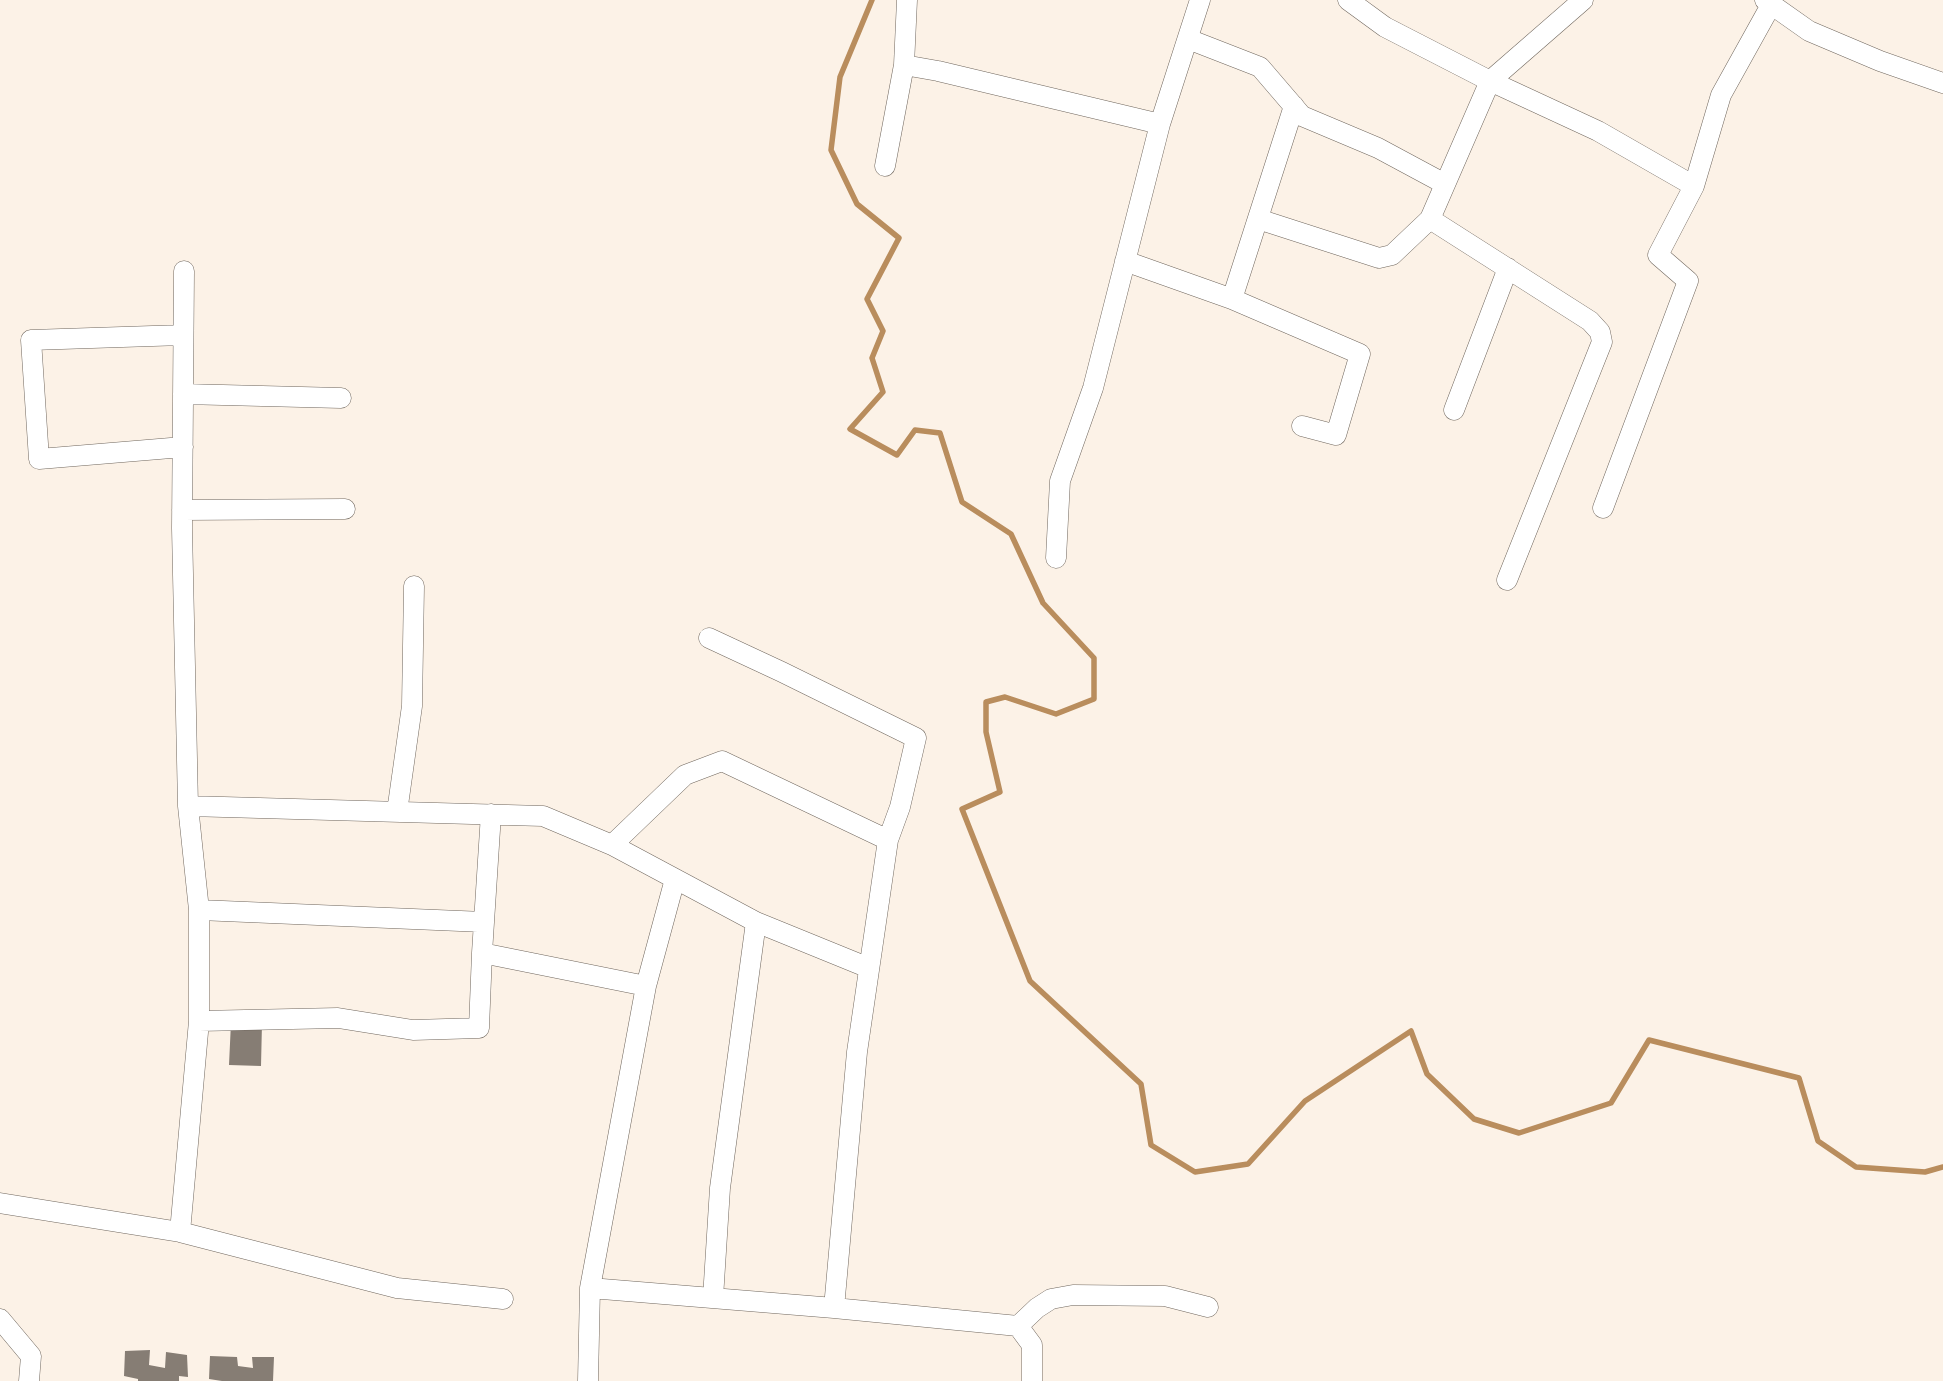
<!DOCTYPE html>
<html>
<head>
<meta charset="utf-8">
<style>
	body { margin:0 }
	canvas { display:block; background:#fcf2e7 }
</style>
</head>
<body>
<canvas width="1943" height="1381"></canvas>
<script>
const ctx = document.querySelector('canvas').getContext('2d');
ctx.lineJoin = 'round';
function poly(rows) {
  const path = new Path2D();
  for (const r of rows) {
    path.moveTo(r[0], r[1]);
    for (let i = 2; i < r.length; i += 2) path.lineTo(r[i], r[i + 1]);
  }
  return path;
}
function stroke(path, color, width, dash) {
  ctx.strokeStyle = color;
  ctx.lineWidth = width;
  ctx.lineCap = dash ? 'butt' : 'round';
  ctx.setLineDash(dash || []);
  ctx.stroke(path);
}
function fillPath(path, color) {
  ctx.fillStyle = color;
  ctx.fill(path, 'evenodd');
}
const stream = poly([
	[872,0,840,77,831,150,857,204,899,238,867,299,883,331,872,358,883,392,850,429,897,455,915,430,940,433,962,502,1011,534,1043,603,1094,658,1094,699,1056,714,1005,697,986,702,986,732,1000,792,962,809,1030,981,1141,1084,1151,1145,1195,1172,1248,1164,1305,1101,1411,1031,1427,1074,1474,1119,1519,1133,1611,1103,1649,1040,1799,1078,1818,1141,1856,1167,1925,1172,1943,1167]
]);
const building = poly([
	[231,1022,262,1023,261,1066,229,1065],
	[150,1350,149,1365,165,1368,166,1352,187,1355,188,1377,179,1376,179,1381,138,1381,138,1379,124,1376,125,1351],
	[210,1356,237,1357,238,1366,253,1368,252,1357,274,1357,273,1381,222,1381,209,1379]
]);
const minor = poly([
	[1348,0,1385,27,1490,81,1598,131,1694,186,1658,255,1688,281,1603,508],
	[1765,0,1809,31,1880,61,1943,83],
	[1188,39,1260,67,1302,116,1378,148,1445,184],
	[904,65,938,71,1160,124],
	[1294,106,1232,299,1360,354,1336,435,1302,426],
	[885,166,904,65,907,0],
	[1694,186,1721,95,1771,5],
	[1258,219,1379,258,1392,255,1430,219],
	[1125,261,1232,299],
	[184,271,182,528,188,806,543,816,612,845,685,775,722,761,888,840,857,1052,834,1308,1018,1326,1032,1345,1032,1381],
	[183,394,341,398],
	[1454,410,1508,268],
	[183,447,39,459,31,340,183,335],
	[182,510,345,509],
	[1056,558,1060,481,1093,388,1160,124,1200,0],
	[1507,580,1602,342,1600,332,1590,321,1430,219,1490,81,1583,0],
	[709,638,782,672,916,738,900,807,888,840],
	[188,806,199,910,199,1021,338,1018,413,1030,479,1028,482,953],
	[397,812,412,706,414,586],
	[491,814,482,953,646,986,675,879],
	[612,845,756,922,869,968],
	[199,910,484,922],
	[199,1021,180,1232,397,1288,503,1299],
	[0,1203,180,1232],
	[590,1288,646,986],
	[713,1298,720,1188,756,922],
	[0,1319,31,1356,29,1381],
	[1018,1326,1037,1308,1051,1299,1073,1295,1165,1296,1208,1307],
	[588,1381,590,1288,834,1308]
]);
stroke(stream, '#b98d5d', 5.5);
fillPath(building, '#867d74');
stroke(minor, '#70675e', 21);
stroke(minor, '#fff', 20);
</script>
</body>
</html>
